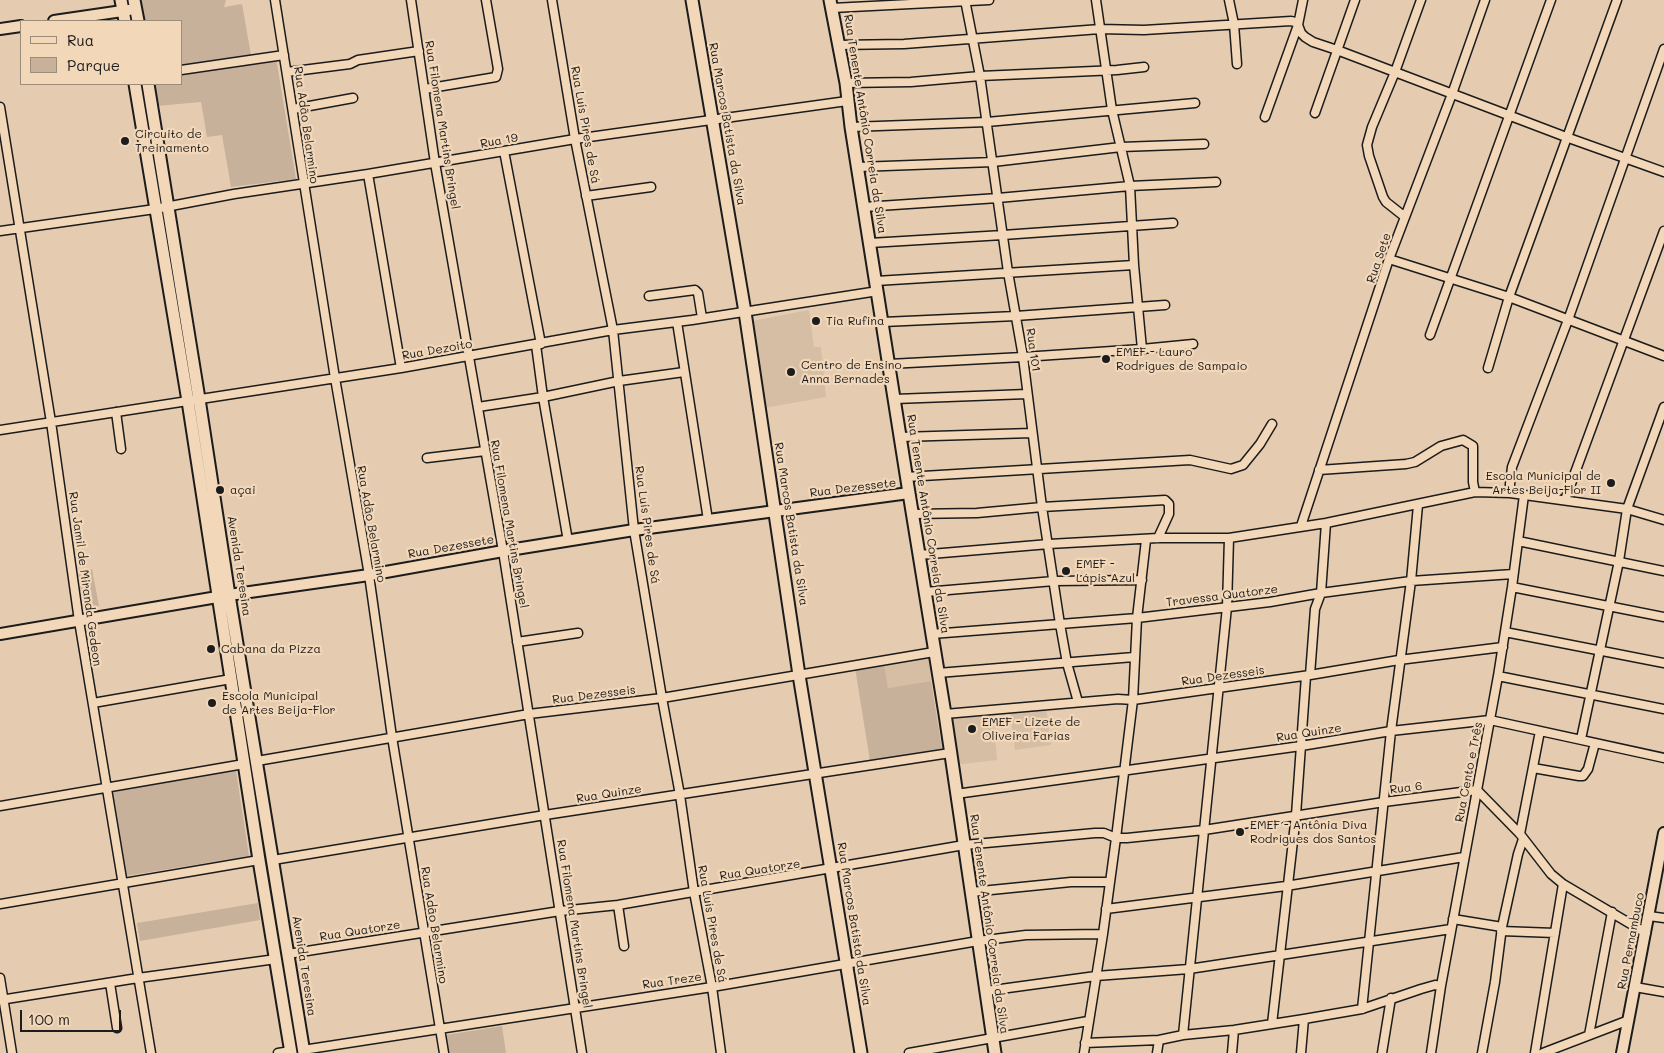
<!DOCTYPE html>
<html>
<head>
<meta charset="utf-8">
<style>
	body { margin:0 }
	#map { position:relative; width:1664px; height:1053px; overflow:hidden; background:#e5ccb0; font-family:Mali,sans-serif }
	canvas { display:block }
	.legend { position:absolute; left:20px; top:20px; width:162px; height:65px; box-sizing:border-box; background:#f2d7b9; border:1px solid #9c8c7a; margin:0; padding:6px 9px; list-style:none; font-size:15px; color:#1c1c1c }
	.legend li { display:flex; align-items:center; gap:10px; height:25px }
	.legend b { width:25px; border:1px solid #9c8c7a }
	.scale { position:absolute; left:20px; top:1010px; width:101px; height:22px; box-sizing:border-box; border:2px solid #1c1c1c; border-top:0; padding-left:6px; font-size:15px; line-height:18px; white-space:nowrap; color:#1c1c1c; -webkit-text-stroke:4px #f2d7b9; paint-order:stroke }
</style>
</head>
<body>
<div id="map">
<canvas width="1664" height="1053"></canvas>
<ul class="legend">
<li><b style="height:6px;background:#f2d7b9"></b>Rua</li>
<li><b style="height:14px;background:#c7b19a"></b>Parque</li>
</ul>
<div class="scale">100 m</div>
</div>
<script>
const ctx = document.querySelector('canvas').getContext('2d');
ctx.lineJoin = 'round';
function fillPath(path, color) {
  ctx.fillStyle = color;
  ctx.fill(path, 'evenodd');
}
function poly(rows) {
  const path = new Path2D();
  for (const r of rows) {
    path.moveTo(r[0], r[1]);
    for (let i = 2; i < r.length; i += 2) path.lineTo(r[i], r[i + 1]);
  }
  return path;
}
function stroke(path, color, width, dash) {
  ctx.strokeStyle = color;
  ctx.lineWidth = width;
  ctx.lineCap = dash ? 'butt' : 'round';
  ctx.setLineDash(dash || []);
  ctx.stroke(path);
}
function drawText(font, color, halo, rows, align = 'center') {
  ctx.font = font + ' Mali,sans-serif';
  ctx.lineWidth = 4.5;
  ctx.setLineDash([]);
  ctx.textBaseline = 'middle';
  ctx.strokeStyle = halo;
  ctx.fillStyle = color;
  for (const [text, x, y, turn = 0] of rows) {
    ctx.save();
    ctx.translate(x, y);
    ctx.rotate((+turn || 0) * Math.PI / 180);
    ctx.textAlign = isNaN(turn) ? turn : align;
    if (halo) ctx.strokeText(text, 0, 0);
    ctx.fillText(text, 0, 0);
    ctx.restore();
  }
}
const built = poly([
	[809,310,814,347,821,347,826,397,764,408,752,321],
	[928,657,931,681,888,688,884,663],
	[1046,707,1051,745,1015,750,1010,712],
	[993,711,997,760,953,765,953,759,957,753,956,745,950,742,948,716]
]);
const green = poly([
	[137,0,226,0,224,7,242,4,251,55,275,52,296,179,231,187,222,135,207,137,201,102,157,106,153,84,181,84,181,21,141,21],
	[92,569,99,606,84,609,78,572],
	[884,663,888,688,931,681,942,749,870,761,855,668],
	[236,771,249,856,126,876,111,790],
	[258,903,260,920,140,941,137,923],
	[502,1026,506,1053,449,1053,446,1035]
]);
const minor = poly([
	[275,0,335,378,369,575,392,737,444,1053],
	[411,0,435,163,503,551,582,1053],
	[552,0,575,139,613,330,634,530,662,698,680,795,694,892,712,987,721,1053],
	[965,0,980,76,1008,272,1023,357,1042,507,1060,624,1067,663,1078,702],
	[1096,0,1112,110,1130,186,1134,265,1142,349],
	[1229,0,1234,24,1237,64],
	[832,8,989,0],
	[838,45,904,44,1100,29,1144,30,1291,21,1295,22,1298,25,1301,33,1305,37,1313,42,1337,50,1566,137,1664,172],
	[181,70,284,55],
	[287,72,350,64,358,60,419,51],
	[846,83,911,82,980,76,1117,70,1144,67],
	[425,89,496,77,498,69,486,0],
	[0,107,51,422,79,621,151,1053],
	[293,109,353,98],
	[1315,113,1355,0],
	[1265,117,1298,25,1303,0],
	[851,127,987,122,1195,103],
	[504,151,541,344],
	[858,167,993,162,1121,147,1204,144],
	[368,174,401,368],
	[586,196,651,187],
	[864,207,998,198,1130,186,1216,182],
	[1405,217,1386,202,1383,197,1369,156,1367,145,1372,127,1395,72,1421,0],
	[0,231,155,209,234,194,368,174,575,139,847,101],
	[870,243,1003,235,1173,223],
	[1389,259,1509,297,1664,356],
	[876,281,1134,265],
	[649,296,695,290,698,293,702,318],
	[677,322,708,520],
	[883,322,1016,316,1165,305],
	[1430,335,1551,0],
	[536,345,543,397,568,541],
	[889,364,1023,357,1142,349,1193,344],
	[1488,368,1509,297,1617,0],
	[895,399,1027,394],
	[478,407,543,397,619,381,684,372],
	[116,412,121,449],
	[0,430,401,368,613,330,692,320,878,291],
	[901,437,1032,433],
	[427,458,485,451],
	[1319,470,1406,464,1415,462,1441,446,1463,440,1473,446,1473,482,1475,492],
	[906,477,1190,460,1231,469,1243,465,1260,444,1272,424],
	[1510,493,1510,484,1512,467,1568,320,1664,49],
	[1565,500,1664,231],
	[912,514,977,513,1042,507,1165,500,1169,504,1169,514,1158,538],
	[1301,526,1389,259,1452,94,1485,0],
	[1518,541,1664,571],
	[919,555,1049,544,1158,538,1229,538,1326,523,1475,492,1510,493,1627,509,1664,520],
	[1512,587,1664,617],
	[925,592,1054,581,1142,580],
	[1505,632,1664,663],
	[932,634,1137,618,1270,602,1321,593,1411,581,1513,574],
	[517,642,578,633],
	[938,673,1134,657],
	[1310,675,1315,609,1321,593,1326,523],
	[1498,676,1664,709],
	[93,703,231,679],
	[945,714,1118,699,1133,700,1310,675,1399,660,1503,647],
	[1581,739,1619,561,1627,509,1664,407],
	[257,761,529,714,662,698,934,652],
	[1533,768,1579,776,1583,776,1588,769,1595,743],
	[956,794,1301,746,1391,731,1490,720,1664,758],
	[0,806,244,764],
	[1520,834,1540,731],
	[273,860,545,815,950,753],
	[971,892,1071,882,1110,882],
	[0,904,259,860],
	[618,905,624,946],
	[1106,909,1286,886,1464,857],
	[1649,916,1664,918],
	[1453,919,1502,927],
	[1501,931,1555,933],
	[288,954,560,911,618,905,964,845,1095,833,1104,833,1116,838,1127,838,1204,830,1384,802,1477,790,1520,834,1551,874,1563,884,1646,933],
	[0,978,12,1053],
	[110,983,117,1028],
	[1635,987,1664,992],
	[986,991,1096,976,1189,969,1451,929],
	[0,1000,138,978,276,959],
	[1362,1009,1391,731,1411,581,1418,505],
	[1272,1024,1296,815,1306,676],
	[1183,1035,1227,607,1229,538],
	[1589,1035,1612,912],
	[1085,1043,1159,1040,1183,1035,1234,1030,1304,1019,1362,1009,1421,989,1435,985,1441,986],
	[303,1050,712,987,978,941,1026,935,1103,934],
	[278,1053,291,1051],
	[909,1053,1088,1021],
	[1084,1053,1103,934,1116,838,1133,700,1137,618,1146,540],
	[1157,1053,1159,1040],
	[1232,1053,1234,1030],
	[1301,1053,1304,1019],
	[1382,1053,1391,998],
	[1431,1053,1441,986,1498,676,1512,587,1524,495],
	[1482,1053,1495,982,1502,927,1518,854,1523,839],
	[1535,1053,1563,884],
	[1543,1053,1629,1020]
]);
const tertiary = poly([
	[54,21,129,10],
	[0,29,21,26],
	[0,634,229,595,369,575,503,551,634,530,909,493],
	[1622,1053,1664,833]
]);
const secondary = poly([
	[121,0,125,21],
	[134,0,138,21],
	[692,0,745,312,799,675,861,1053],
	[830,0,846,83,851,127,909,493,945,714,995,1053],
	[135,84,188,401,259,860,291,1053],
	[148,84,199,399,229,595,304,1053]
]);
const markers = [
	[125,141,5,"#1c1c1c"],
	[816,321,5,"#1c1c1c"],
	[1106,359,5,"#1c1c1c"],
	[791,372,5,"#1c1c1c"],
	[1611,483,5,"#1c1c1c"],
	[220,490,5,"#1c1c1c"],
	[1066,571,5,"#1c1c1c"],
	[211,649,5,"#1c1c1c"],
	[212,703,5,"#1c1c1c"],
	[972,729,5,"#1c1c1c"],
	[1240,832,5,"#1c1c1c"]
];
const streetNames = [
	["Rua Marcos Batista da Silva",727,124,80],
	["Rua Tenente Antônio Correia da Silva",865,124,81],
	["Rua Adão Belarmino",306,125,82],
	["Rua Filomena Martins Bringel",442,125,81],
	["Rua Luís Pires de Sá",585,125,80],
	["Rua 19",499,141,-10],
	["Rua Sete",1379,258,-71],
	["Rua Dezoito",437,350,-10],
	["Rua 101",1033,350,82],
	["Rua Dezessete",853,488,-7],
	["Rua Adão Belarmino",371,524,80],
	["Rua Filomena Martins Bringel",509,524,80],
	["Rua Marcos Batista da Silva",791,524,81],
	["Rua Tenente Antônio Correia da Silva",928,524,81],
	["Rua Luís Pires de Sá",647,525,82],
	["Rua Dezessete",451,547,-10],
	["Avenida Teresina",239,566,81],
	["Rua Jamil de Miranda Gedeon",85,579,82],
	["Travessa Quatorze",1222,596,-7],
	["Rua Dezesseis",1223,676,-8],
	["Rua Dezesseis",594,695,-7],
	["Rua Quinze",1309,733,-9],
	["Rua Cento e Três",1469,772,-79],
	["Rua 6",1406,788,-7],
	["Rua Quinze",609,794,-9],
	["Rua Quatorze",760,870,-9],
	["Rua Filomena Martins Bringel",574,924,81],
	["Rua Luís Pires de Sá",712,924,80],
	["Rua Marcos Batista da Silva",854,924,81],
	["Rua Tenente Antônio Correia da Silva",989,924,82],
	["Rua Adão Belarmino",434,925,81],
	["Rua Quatorze",360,931,-9],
	["Rua Pernambuco",1631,941,-79],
	["Avenida Teresina",304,966,81],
	["Rua Treze",672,981,-8]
];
const poiNames = [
	["Circuito de",135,134],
	["Treinamento",135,148],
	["Tia Rufina",826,321],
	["EMEF - Lauro",1116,352],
	["Rodrigues de Sampaio",1116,366],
	["Centro de Ensino",801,365],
	["Anna Bernades",801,379],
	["Escola Municipal de",1601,476,"right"],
	["Artes Beija-Flor II",1601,490,"right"],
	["açai",230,490],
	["EMEF -",1076,564],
	["Lápis Azul",1076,578],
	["Cabana da Pizza",221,649],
	["Escola Municipal",222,696],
	["de Artes Beija-Flor",222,710],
	["EMEF - Lizete de",982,722],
	["Oliveira Farias",982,736],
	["EMEF - Antônia Diva",1250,825],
	["Rodrigues dos Santos",1250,839]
];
fillPath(built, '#d5bea4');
fillPath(green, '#c7b19a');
stroke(minor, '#1c1c1c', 11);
stroke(tertiary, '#1c1c1c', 14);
stroke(secondary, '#1c1c1c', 15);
stroke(minor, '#f2d7b9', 8);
stroke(tertiary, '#f2d7b9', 10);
stroke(secondary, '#f2d7b9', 11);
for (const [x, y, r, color] of markers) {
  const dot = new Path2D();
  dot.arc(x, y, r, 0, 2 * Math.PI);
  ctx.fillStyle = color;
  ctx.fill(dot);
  stroke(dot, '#f2d7b9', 2);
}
drawText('12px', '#1c1c1c', '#f2d7b9', streetNames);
drawText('12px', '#1c1c1c', '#f2d7b9', poiNames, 'left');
</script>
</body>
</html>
